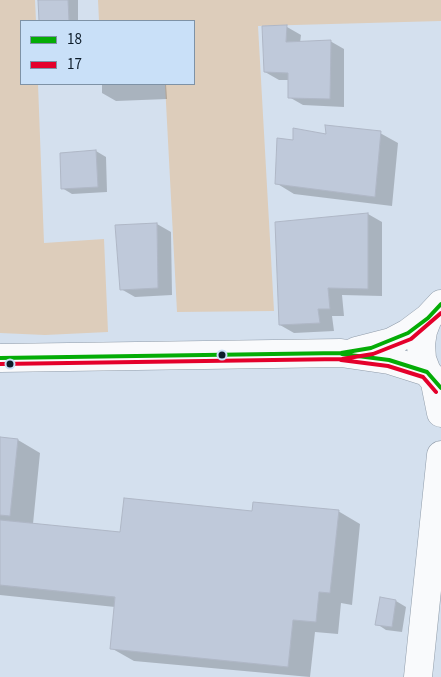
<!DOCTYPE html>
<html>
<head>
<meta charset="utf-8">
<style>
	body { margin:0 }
	#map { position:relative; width:441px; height:677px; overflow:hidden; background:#d4e0ee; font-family:"Source Sans 3",sans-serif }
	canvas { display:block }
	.legend { position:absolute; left:20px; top:20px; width:175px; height:65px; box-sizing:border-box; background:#c9e0f8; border:1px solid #7e92a6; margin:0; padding:6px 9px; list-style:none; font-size:15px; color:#0d1c2a }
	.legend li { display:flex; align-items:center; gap:10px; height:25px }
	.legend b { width:25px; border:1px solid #7e92a6 }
</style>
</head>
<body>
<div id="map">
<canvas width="441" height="677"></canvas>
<ul class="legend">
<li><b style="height:6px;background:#04ac06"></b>18</li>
<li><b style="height:6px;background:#e4002b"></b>17</li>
</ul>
</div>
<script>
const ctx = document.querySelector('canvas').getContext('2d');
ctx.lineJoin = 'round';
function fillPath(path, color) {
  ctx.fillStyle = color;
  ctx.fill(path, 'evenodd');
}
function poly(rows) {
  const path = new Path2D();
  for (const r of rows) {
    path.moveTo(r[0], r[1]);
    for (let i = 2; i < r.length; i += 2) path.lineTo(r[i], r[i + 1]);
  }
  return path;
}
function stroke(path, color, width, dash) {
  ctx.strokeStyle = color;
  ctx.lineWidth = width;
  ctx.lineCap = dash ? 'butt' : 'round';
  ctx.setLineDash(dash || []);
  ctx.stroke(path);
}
const green = poly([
	[0,0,35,0,36,21,21,21,21,84,38,84,44,243,104,239,108,332,45,335,0,333],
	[98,0,441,0,441,21,258,26,274,311,177,312,165,84,194,84,194,21,99,21]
]);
const shadow = poly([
	[39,0,78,0,78,21,40,21],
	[287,27,301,35,300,43,330,41,344,49,344,107,303,105,289,97,289,80,279,80,265,72],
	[102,84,166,84,167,99,116,101,102,93],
	[380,133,398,143,392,206,294,194,276,183,328,136],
	[96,151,106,157,107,192,72,194,62,188],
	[368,214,382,222,382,296,342,295,344,316,332,316,334,331,294,333,280,325],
	[157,224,171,232,172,295,135,297,121,289],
	[0,439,18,440,40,453,33,524,121,533,254,513,338,511,360,524,352,605,341,603,338,634,315,632,310,677,134,661,111,648,115,607,0,595],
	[381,599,396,601,406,607,402,632,386,630,377,624]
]);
const building = poly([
	[38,0,68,0,69,21,39,21,38,0],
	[287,25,286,42,331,40,330,99,288,98,288,73,264,72,262,26,287,25],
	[325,125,381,131,375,197,275,184,277,138,293,140,293,128,326,134,325,125],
	[96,150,98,187,61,189,60,153,96,150],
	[368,213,368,289,328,288,330,309,318,309,320,323,279,325,275,222,368,213],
	[157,223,158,288,120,290,115,225,157,223],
	[0,437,18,439,10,516,0,515,0,437],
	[124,498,252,511,253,502,339,510,330,593,319,592,316,622,293,620,288,667,110,649,115,597,0,585,0,520,120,532,124,498],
	[380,597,396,600,392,627,375,625,380,597]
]);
const highway = poly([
	[441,304,428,318,423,331,421,344,422,359,427,372,441,388],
	[356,351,391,342,408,333,428,318],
	[0,358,341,353,389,360,427,372],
	[435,383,441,413],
	[418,677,441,455]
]);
const bus1 = poly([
	[342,354,389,360,427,372,441,388],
	[0,358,341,353,371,348,408,333,428,318,441,304]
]);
const bus2 = poly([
	[341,360,388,366,423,377,436,392],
	[0,364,342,359,373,354,411,339,441,313]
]);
const markers = [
	[222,355,4.5,"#0d1c2a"],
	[10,364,4.5,"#0d1c2a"]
];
fillPath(green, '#ddcdbb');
fillPath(shadow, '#0003');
fillPath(building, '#bfc9da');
stroke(building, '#afb7c6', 1);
stroke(highway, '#8f9ba9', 29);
stroke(highway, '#f9fafc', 28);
stroke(bus1, '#04ac06', 4);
stroke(bus2, '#e4002b', 4);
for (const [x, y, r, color] of markers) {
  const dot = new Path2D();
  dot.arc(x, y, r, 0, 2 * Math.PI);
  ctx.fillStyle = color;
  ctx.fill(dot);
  stroke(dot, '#c9e0f8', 2);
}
</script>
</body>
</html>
